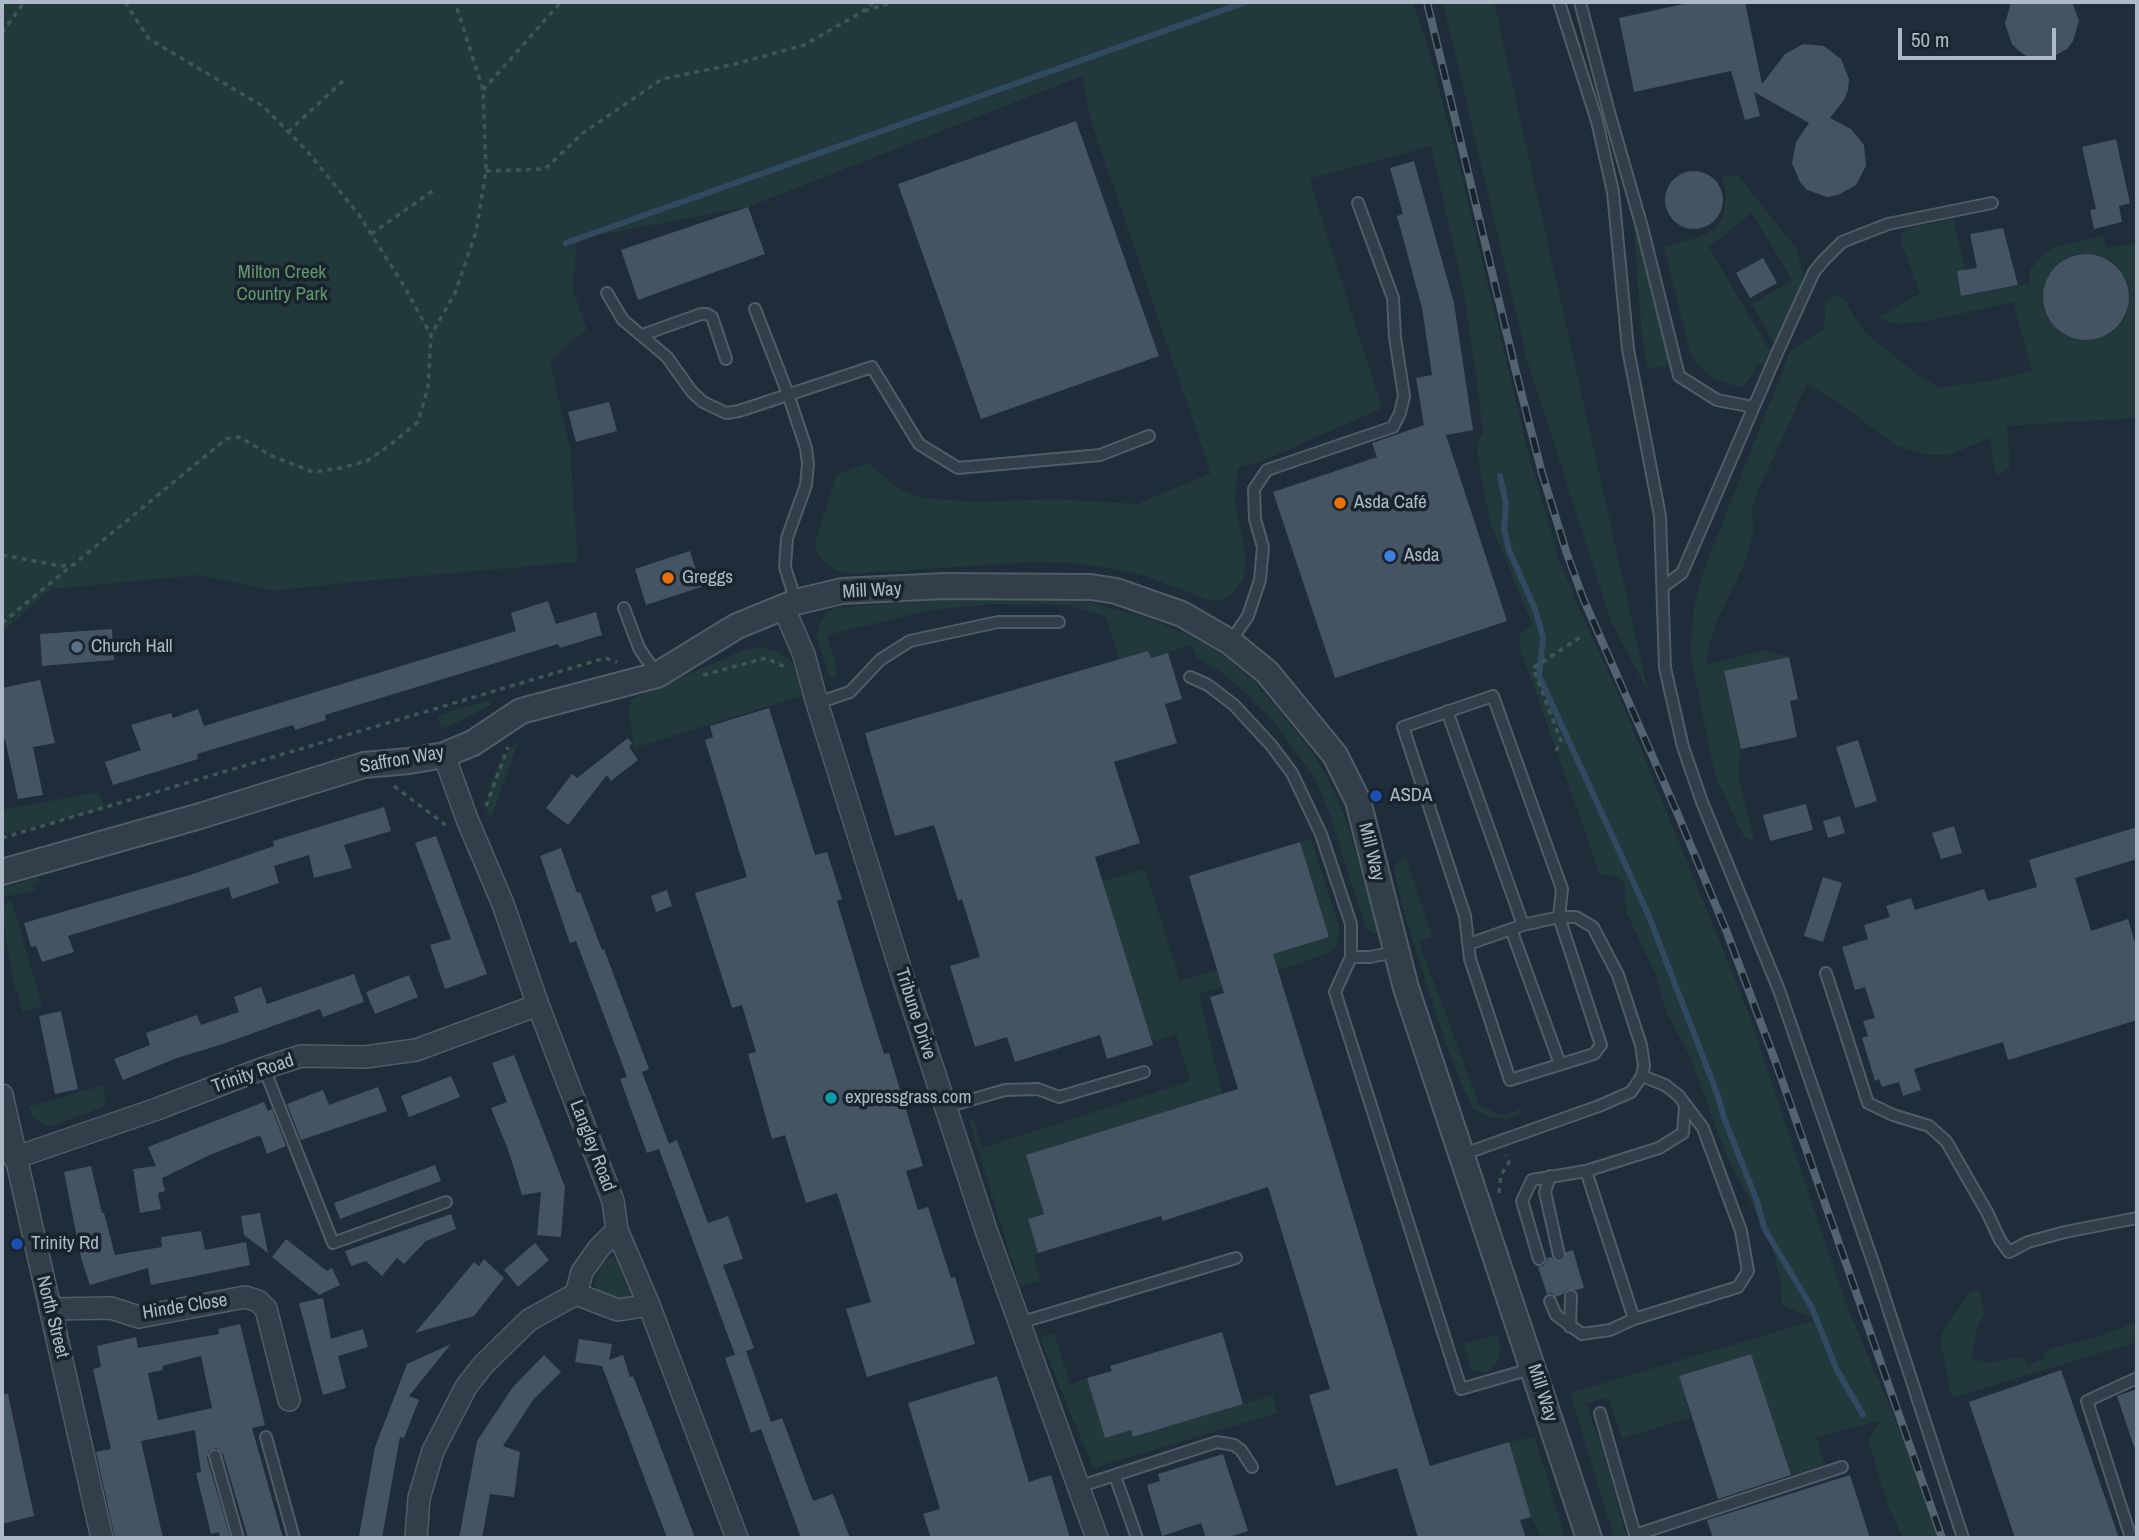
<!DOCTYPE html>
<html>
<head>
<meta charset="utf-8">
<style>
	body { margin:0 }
	#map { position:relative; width:2139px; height:1540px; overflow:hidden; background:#1f2c39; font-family:"Archivo Narrow",sans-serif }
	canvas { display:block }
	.frame { position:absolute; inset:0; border:4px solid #adb9c6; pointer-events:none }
	.scale { position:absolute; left:1898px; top:28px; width:158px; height:32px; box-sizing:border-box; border:4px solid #adb9c6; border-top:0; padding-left:9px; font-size:21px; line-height:24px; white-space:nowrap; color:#adb9c6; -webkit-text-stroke:5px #18232d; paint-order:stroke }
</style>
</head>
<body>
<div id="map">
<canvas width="2139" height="1540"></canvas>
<div class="frame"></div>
<div class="scale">50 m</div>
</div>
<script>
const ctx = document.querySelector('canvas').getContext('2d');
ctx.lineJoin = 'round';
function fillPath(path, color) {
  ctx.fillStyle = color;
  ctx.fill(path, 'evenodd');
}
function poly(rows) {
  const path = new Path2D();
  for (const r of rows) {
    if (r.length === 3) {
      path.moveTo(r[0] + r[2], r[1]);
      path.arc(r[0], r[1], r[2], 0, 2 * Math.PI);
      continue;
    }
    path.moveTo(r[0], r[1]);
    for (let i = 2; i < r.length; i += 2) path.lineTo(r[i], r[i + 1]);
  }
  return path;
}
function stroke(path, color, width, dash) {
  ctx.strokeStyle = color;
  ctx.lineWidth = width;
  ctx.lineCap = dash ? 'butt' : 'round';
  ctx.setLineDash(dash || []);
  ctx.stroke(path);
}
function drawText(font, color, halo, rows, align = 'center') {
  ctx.font = font + ' "Archivo Narrow",sans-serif';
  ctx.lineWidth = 7;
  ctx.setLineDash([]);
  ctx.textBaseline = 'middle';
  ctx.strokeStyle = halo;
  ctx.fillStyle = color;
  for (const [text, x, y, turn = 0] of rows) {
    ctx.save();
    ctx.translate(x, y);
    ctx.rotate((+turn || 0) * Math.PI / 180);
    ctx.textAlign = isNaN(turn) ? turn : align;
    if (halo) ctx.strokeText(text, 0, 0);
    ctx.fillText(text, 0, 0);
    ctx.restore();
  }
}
const green = poly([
	[2,2,1413,2,1433,65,1460,169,1530,460,1559,559,1580,611,1618,693,1746,1006,1846,1304,1901,1433,1940,1538,1903,1538,1889,1508,1868,1441,1880,1421,1816,1437,1824,1465,1791,1475,1750,1354,1679,1376,1691,1417,1622,1439,1608,1397,1586,1404,1601,1444,1627,1538,1614,1538,1570,1393,1816,1320,1782,1305,1781,1282,1770,1239,1727,1157,1690,1057,1667,1014,1656,976,1626,911,1624,881,1613,876,1600,874,1520,648,1520,634,1532,624,1490,522,1478,458,1478,443,1483,433,1473,352,1462,283,1431,146,1309,179,1382,408,1260,462,1238,467,1235,499,1246,560,1244,578,1232,594,1221,600,1208,600,1145,576,1105,567,1070,563,1032,562,850,574,835,570,824,562,816,551,815,541,837,474,868,463,900,490,923,498,977,502,1056,499,1137,504,1211,473,1090,118,1082,76,748,207,577,239,573,290,587,329,572,341,550,363,570,447,578,562,353,582,274,591,200,575,51,589,2,632],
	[1443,2,1494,2,1648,692,1611,621,1527,360],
	[1629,162,1680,356,1668,360,1669,365,1648,369,1642,337],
	[1737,174,1796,248,1803,273,1801,292,1778,350,1752,305,1792,280,1752,213,1709,247,1771,353,1767,365,1758,363,1752,376,1741,388,1713,378,1699,366,1690,351,1664,247,1699,237,1714,230,1723,218,1726,195,1722,178],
	[1953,219,1965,270,1957,272,1962,296,2030,284,2030,270,2040,257,2054,247,2103,236,2106,248,2137,243,2137,418,2007,426,2010,469,1996,475,1990,438,1949,455,1928,455,1897,446,1843,406,1807,384,1758,491,1751,512,1754,529,1747,558,1714,628,1705,665,1764,650,1789,657,1724,671,1741,749,1738,777,1755,842,1744,837,1720,786,1713,766,1690,653,1695,601,1705,566,1791,350,1824,329,1826,301,1836,295,1846,300,1854,317,1867,334,1918,375,1940,388,1994,380,2032,371,2013,302,1928,321,1896,324,1877,318,1920,293,1901,242,1901,234,1907,228],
	[2084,253,2106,258,2116,264,2128,283,2130,295,2125,317,2119,326,2110,334,2089,340,2067,336,2057,329,2045,310,2043,299,2048,277,2054,268,2073,255],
	[1038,596,1086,601,1153,620,1196,639,1222,654,1256,683,1310,749,1327,776,1345,817,1383,937,1366,929,1330,815,1316,781,1276,724,1245,692,1218,670,1198,659,1192,645,1151,658,1148,651,1119,660,1106,618,1103,616,1067,605,993,604,926,611,828,635,837,672,837,676,831,679,817,639,818,627,826,613,834,608,934,600],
	[759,647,778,652,792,661,804,695,634,748,629,712,630,700,741,651],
	[490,701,490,706,445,728,441,726,438,719,437,717,457,709],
	[516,743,517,746,491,819,486,809,491,782,504,756],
	[98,792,105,809,2,835,2,810],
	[1311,839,1340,928,1336,946,1331,952,1307,961,1199,994,1222,1094,1026,1155,1044,1214,1028,1219,1038,1253,1033,1257,1041,1280,1020,1286,969,1120,974,1119,982,1148,1190,1081,1176,1034,1152,1042,1102,881,1145,869,1180,981,1329,937,1300,842],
	[1405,856,1432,937,1419,942,1479,1104,1502,1116,1521,1109,1522,1113,1506,1119,1491,1117,1473,1109,1464,1089,1448,1050,1406,920,1393,867],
	[38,877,39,882,32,886,36,891,2,897,4,888],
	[8,901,12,901,42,1006,23,1012,14,984,2,915,2,909],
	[104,1085,106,1106,55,1125,47,1126,34,1119,28,1107],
	[611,1257,616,1260,631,1296,621,1304,597,1291,594,1284,602,1264],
	[1980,1290,1984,1313,1976,1332,1972,1358,1987,1363,2018,1357,2025,1359,2027,1364,2045,1358,2044,1353,2050,1349,2100,1336,2137,1322,2137,1342,1952,1398,1940,1338,1944,1328,1970,1292],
	[1054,1333,1070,1385,1087,1378,1131,1430,1134,1437,1273,1395,1277,1413,1093,1468,1040,1338],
	[1497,1334,1501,1349,1495,1365,1487,1372,1472,1370,1463,1344],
	[1535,1437,1565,1538,1541,1538,1531,1517,1509,1442]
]);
const stream = poly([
	[566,243,1246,2],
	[1500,476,1506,504,1504,529,1509,550,1535,609,1543,637,1539,676,1648,914,1718,1096,1724,1118,1757,1201,1764,1228,1812,1308,1837,1370,1863,1415]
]);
const building = poly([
	[1693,2,1745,2,1762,84,1785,54,1803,44,1824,46,1841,59,1849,79,1848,90,1844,100,1830,118,1851,129,1864,145,1866,166,1856,185,1838,195,1827,197,1807,190,1800,182,1792,163,1796,142,1809,123,1754,92,1760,116,1745,120,1731,71,1634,92,1619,18],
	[2011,2,2072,2,2079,21,2073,41,2067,49,2049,59,2028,57,2019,51,2012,44,2005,24],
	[1076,121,1159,356,981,419,898,184],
	[2116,139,2130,203,2119,206,2122,222,2094,229,2090,210,2096,209,2082,147],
	[1414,161,1454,303,1473,430,1446,435,1507,621,1335,678,1273,492,1377,457,1372,443,1424,425,1416,378,1432,375,1422,308,1397,216,1403,214,1390,168],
	[1694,200,29],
	[748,207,765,254,638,300,621,250],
	[2003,228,2018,285,1961,296,1957,271,1977,268,1970,234],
	[2086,297,43],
	[1763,258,1777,283,1750,298,1736,273],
	[609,402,617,431,576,442,568,412],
	[690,551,701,587,646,605,635,569],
	[548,601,556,624,596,612,602,635,560,648,558,644,325,715,326,720,295,730,293,725,197,754,198,759,113,785,105,762,141,750,131,725,171,713,173,718,198,709,204,726,516,631,511,613],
	[112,629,114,660,42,666,40,634],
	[1148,651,1151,658,1168,653,1182,699,1165,704,1177,743,1114,762,1140,843,1095,857,1153,1045,1107,1059,1100,1035,1015,1062,1007,1037,975,1047,950,966,980,957,962,899,958,901,934,825,895,836,865,733],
	[1789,657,1798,699,1790,701,1797,737,1741,749,1724,671],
	[40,680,55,743,33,747,43,795,18,799,5,739,2,740,2,688],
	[769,708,815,855,827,852,842,899,837,901,863,987,884,1054,889,1053,923,1166,906,1171,918,1210,928,1207,951,1278,955,1277,975,1344,867,1377,846,1309,871,1302,837,1193,806,1203,785,1135,772,1139,748,1054,756,1052,742,1005,732,1008,695,893,747,877,705,740,713,737,710,726],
	[628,738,632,743,629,747,638,760,611,781,607,775,568,825,546,808,572,774,577,778],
	[1858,740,1877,801,1855,808,1836,747],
	[1806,804,1813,830,1770,841,1763,815],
	[384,807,391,831,344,845,352,868,314,878,309,855,274,866,279,883,232,899,229,887,68,936,74,952,42,962,36,946,31,947,24,923,190,875,274,846,273,841],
	[1840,816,1845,833,1828,838,1823,821],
	[1954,826,1962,853,1941,859,1932,833],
	[2137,827,2137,859,2075,878,2091,931,2128,919,2137,949,2137,1020,2008,1060,2003,1042,1914,1069,1921,1090,1903,1096,1899,1082,1882,1087,1879,1079,1875,1081,1862,1038,1868,1036,1863,1021,1875,1018,1865,987,1855,990,1842,947,1868,939,1864,925,1890,917,1886,906,1911,898,1915,910,1984,889,1988,901,2037,887,2029,860],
	[436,836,487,974,445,989,430,945,451,939,415,843],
	[1300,842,1329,937,1273,954,1430,1466,1509,1442,1531,1517,1520,1520,1526,1538,1418,1538,1397,1468,1336,1486,1309,1395,1330,1389,1268,1187,1163,1221,1161,1216,1038,1253,1028,1219,1044,1214,1026,1155,1238,1089,1210,997,1224,993,1189,876],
	[561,848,577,893,580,892,600,945,602,950,604,949,649,1069,642,1072,669,1144,677,1140,708,1223,728,1216,743,1259,723,1265,754,1348,735,1355,659,1149,647,1153,620,1079,627,1077,576,941,570,943,540,856],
	[1823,877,1842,883,1823,942,1804,936],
	[667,890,672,906,656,912,651,896],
	[354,974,364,1002,323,1017,320,1009,223,1044,177,1058,123,1080,114,1059,150,1045,146,1033,197,1015,201,1025,239,1012,234,997,261,987,267,1004],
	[409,975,418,997,375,1014,366,992],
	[61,1011,78,1089,55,1094,39,1016],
	[514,1055,565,1187,561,1237,537,1235,541,1192,522,1195,509,1152,491,1108,507,1102,492,1063],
	[451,1076,460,1097,409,1117,401,1096],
	[378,1087,387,1111,301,1140,287,1104,323,1090,329,1105],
	[264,1102,268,1111,272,1109,286,1146,267,1154,261,1137,258,1136,212,1154,162,1178,165,1191,158,1193,161,1209,140,1213,133,1169,156,1166,148,1147],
	[435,1165,441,1181,340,1219,334,1203],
	[91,1166,102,1213,104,1213,115,1255,162,1247,161,1237,201,1231,205,1250,246,1242,250,1265,151,1285,148,1268,90,1285,81,1258,64,1172],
	[260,1213,268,1253,244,1235,241,1216],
	[451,1214,456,1229,426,1241,404,1264,397,1258,382,1276,366,1261,351,1266,345,1251],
	[286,1239,327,1271,332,1268,340,1285,319,1295,272,1257],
	[535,1243,549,1260,518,1287,504,1270],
	[1573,1250,1584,1288,1576,1290,1568,1289,1563,1294,1556,1297,1552,1293,1547,1294,1538,1267,1544,1265,1547,1258,1551,1257,1556,1262,1561,1262,1566,1258,1566,1252],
	[484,1259,504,1278,474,1316,415,1333,474,1262,479,1266],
	[323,1298,331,1339,363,1329,368,1347,338,1356,346,1388,323,1395,299,1303],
	[240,1324,265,1425,252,1428,283,1538,248,1538,223,1454,216,1448,209,1451,207,1458,230,1537,220,1538,219,1532,211,1534,196,1473,201,1472,195,1430,141,1441,163,1538,115,1538,96,1452,111,1449,93,1369,101,1367,97,1346,136,1337,138,1348,219,1334,218,1329],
	[201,1356,212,1408,158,1420,148,1373,163,1370,162,1366],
	[1222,1332,1243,1404,1133,1437,1131,1430,1105,1438,1087,1378,1112,1371,1110,1366],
	[579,1339,612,1344,609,1360,623,1355,630,1377,633,1376,652,1424,695,1538,667,1538,602,1366,575,1362],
	[451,1344,409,1396,419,1400,404,1438,400,1437,382,1538,359,1536,375,1447,407,1364],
	[746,1351,771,1422,782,1418,813,1501,833,1494,850,1538,801,1538,761,1429,751,1433,725,1358],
	[1751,1354,1791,1475,1718,1499,1679,1376],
	[544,1355,561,1372,533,1400,503,1446,520,1452,514,1497,490,1494,482,1538,459,1538,477,1441,513,1387],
	[2061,1370,2119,1538,2015,1538,1969,1402],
	[997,1376,1029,1482,1051,1475,1070,1538,931,1538,923,1514,940,1509,908,1403],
	[2137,1389,2137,1447,2134,1447,2117,1396],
	[2,1394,8,1394,34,1516,2,1524],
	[1223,1454,1248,1531,1226,1538,1206,1538,1201,1523,1162,1536,1147,1485,1160,1481,1158,1474],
	[1850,1475,1870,1538,1713,1538,1707,1520]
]);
const path = poly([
	[125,2,149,39,264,107,307,151,359,215,404,286,431,335],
	[864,11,894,2],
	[2,33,24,2],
	[483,90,561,2],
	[288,132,345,79],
	[486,171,545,169,583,133,662,79,735,64,804,45,862,12,874,2],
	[371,234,434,190],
	[2,555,61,566,73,565,226,439,239,437,272,456,313,472,341,468,367,461,390,445,418,422,428,387,431,335,455,293,476,232,486,171,483,90,455,2],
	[2,623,71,566],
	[703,675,766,658,785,667],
	[1556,751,1561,741,1533,668,1582,636],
	[394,786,447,826],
	[486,806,508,747],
	[2,838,605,658,617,662],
	[1499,1193,1501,1175,1509,1162,1506,1155]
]);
const service = poly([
	[1559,2,1597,121,1613,192,1628,349,1660,516,1665,668,1683,747,1702,802,1779,990,1875,1268,1963,1538],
	[1580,2,1609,112,1642,227,1679,376,1717,400,1753,407],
	[607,293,623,320,667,357,692,392,703,402,726,413,739,411,872,367,919,444,958,468,1100,455,1149,436],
	[755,309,788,394,806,448,808,464,806,485,787,538,785,567,796,602],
	[642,335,701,314,707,314,712,317,726,359],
	[1664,586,1682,573,1778,351,1814,272,1823,261,1842,242,1888,224,1992,203],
	[624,608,639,648,657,675],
	[1230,642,1248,616,1260,580,1263,547,1255,519,1254,489,1267,470,1393,427,1400,413,1404,396,1395,337,1393,298,1358,203],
	[1190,677,1208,685,1234,705,1271,745,1292,773,1321,834,1351,924,1351,957,1335,992,1461,1389,1534,1368],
	[1493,696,1562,889,1559,917,1601,1045,1594,1054,1510,1080,1470,959,1465,916,1403,727,1493,696],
	[817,703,850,692,880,660,910,641,998,622,1059,622],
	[1447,711,1523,925],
	[1511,929,1560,1064],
	[1351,957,1370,957,1395,952],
	[1826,973,1868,1103,1893,1115,1929,1126,1946,1141,1987,1212,2000,1240,2009,1252,2028,1242,2065,1232,2137,1218],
	[264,1068,333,1243,446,1202],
	[946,1107,1005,1090,1038,1089,1059,1097,1144,1072],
	[1461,1155,1599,1106,1631,1092,1642,1076,1644,1066,1641,1045,1618,975,1593,927,1576,917,1559,917,1523,925,1469,944],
	[1586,1171,1634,1319],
	[1550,1176,1545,1192,1559,1255],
	[1539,1259,1522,1201,1532,1180,1586,1171,1659,1148,1683,1133,1685,1106],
	[1550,1301,1556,1315,1582,1334,1610,1330,1634,1319,1738,1287,1748,1271,1741,1231,1703,1128,1679,1096,1665,1085,1642,1076],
	[1019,1323,1236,1258],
	[1570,1327,1571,1296],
	[1600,1413,1636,1538],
	[266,1437,294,1538],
	[215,1456,238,1538],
	[1115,1476,1137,1538],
	[1078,1487,1217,1442,1234,1445,1241,1450,1252,1467],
	[1635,1535,1842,1467],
	[2131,1538,2087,1401,2137,1378]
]);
const minor = poly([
	[783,606,804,655,817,703,899,965,986,1230,1097,1538],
	[444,755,467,819,503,904,538,1005,613,1201,617,1230,649,1305,737,1538],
	[2,1095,102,1538],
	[14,1158,157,1109,264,1068,301,1056,365,1057,416,1050,538,1005],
	[576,1294,618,1310,649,1305],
	[50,1309,111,1308,139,1317,245,1297,258,1301,266,1309,289,1400],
	[416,1538,419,1498,433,1451,466,1387,483,1365,529,1320,576,1294,582,1272,599,1248,617,1230]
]);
const tertiary = poly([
	[2,872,200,816,364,765,409,761,444,755,473,743,521,711,657,675,737,626,796,602,842,591,944,586,1091,587,1116,591,1182,614,1230,642,1267,672,1335,755,1358,801,1406,988,1589,1538]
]);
const rail = poly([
	[1427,2,1517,376,1542,473,1566,551,1583,598,1676,810,1726,930,1776,1063,1942,1538]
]);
const markers = [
	[1340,503,7,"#e8710a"],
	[1390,556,7,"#3f7fe0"],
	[668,578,7,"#e8710a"],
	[77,647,7,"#5c6f8a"],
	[1376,796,7,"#1a4fb4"],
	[831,1098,7,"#0f9aa8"],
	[17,1244,7,"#1a4fb4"]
];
const parkNames = [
	["Milton Creek",282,273],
	["Country Park",282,295]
];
const poiNames = [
	["Asda Café",1354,503],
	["Asda",1404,556],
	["Greggs",682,578],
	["Church Hall",91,647],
	["ASDA",1390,796],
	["expressgrass.com",845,1098],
	["Trinity Rd",31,1244]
];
const streetNames = [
	["Mill Way",872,591,-3],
	["Saffron Way",402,760,-10],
	["Mill Way",1371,852,76],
	["Tribune Drive",915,1014,72],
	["Trinity Road",253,1074,-19],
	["Langley Road",592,1146,69],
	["Hinde Close",185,1307,-9],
	["North Street",52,1317,76],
	["Mill Way",1542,1393,72]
];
fillPath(green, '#21393a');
stroke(stream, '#314a61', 6);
fillPath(building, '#445463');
stroke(service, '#505c67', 14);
stroke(minor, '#505c67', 24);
stroke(tertiary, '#505c67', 28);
stroke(path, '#3e5656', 3.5, [5, 5]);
stroke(service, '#323e49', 10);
stroke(minor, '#323e49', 21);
stroke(tertiary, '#323e49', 24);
stroke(rail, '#546370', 8);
stroke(rail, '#18232d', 5, [16]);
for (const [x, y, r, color] of markers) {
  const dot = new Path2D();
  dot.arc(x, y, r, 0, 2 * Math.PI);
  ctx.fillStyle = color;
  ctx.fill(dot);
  stroke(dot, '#18232d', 2.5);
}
drawText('19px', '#63976a', '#18232d', parkNames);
drawText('19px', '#adb9c6', '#18232d', poiNames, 'left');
drawText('19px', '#adb9c6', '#18232d', streetNames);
</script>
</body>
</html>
